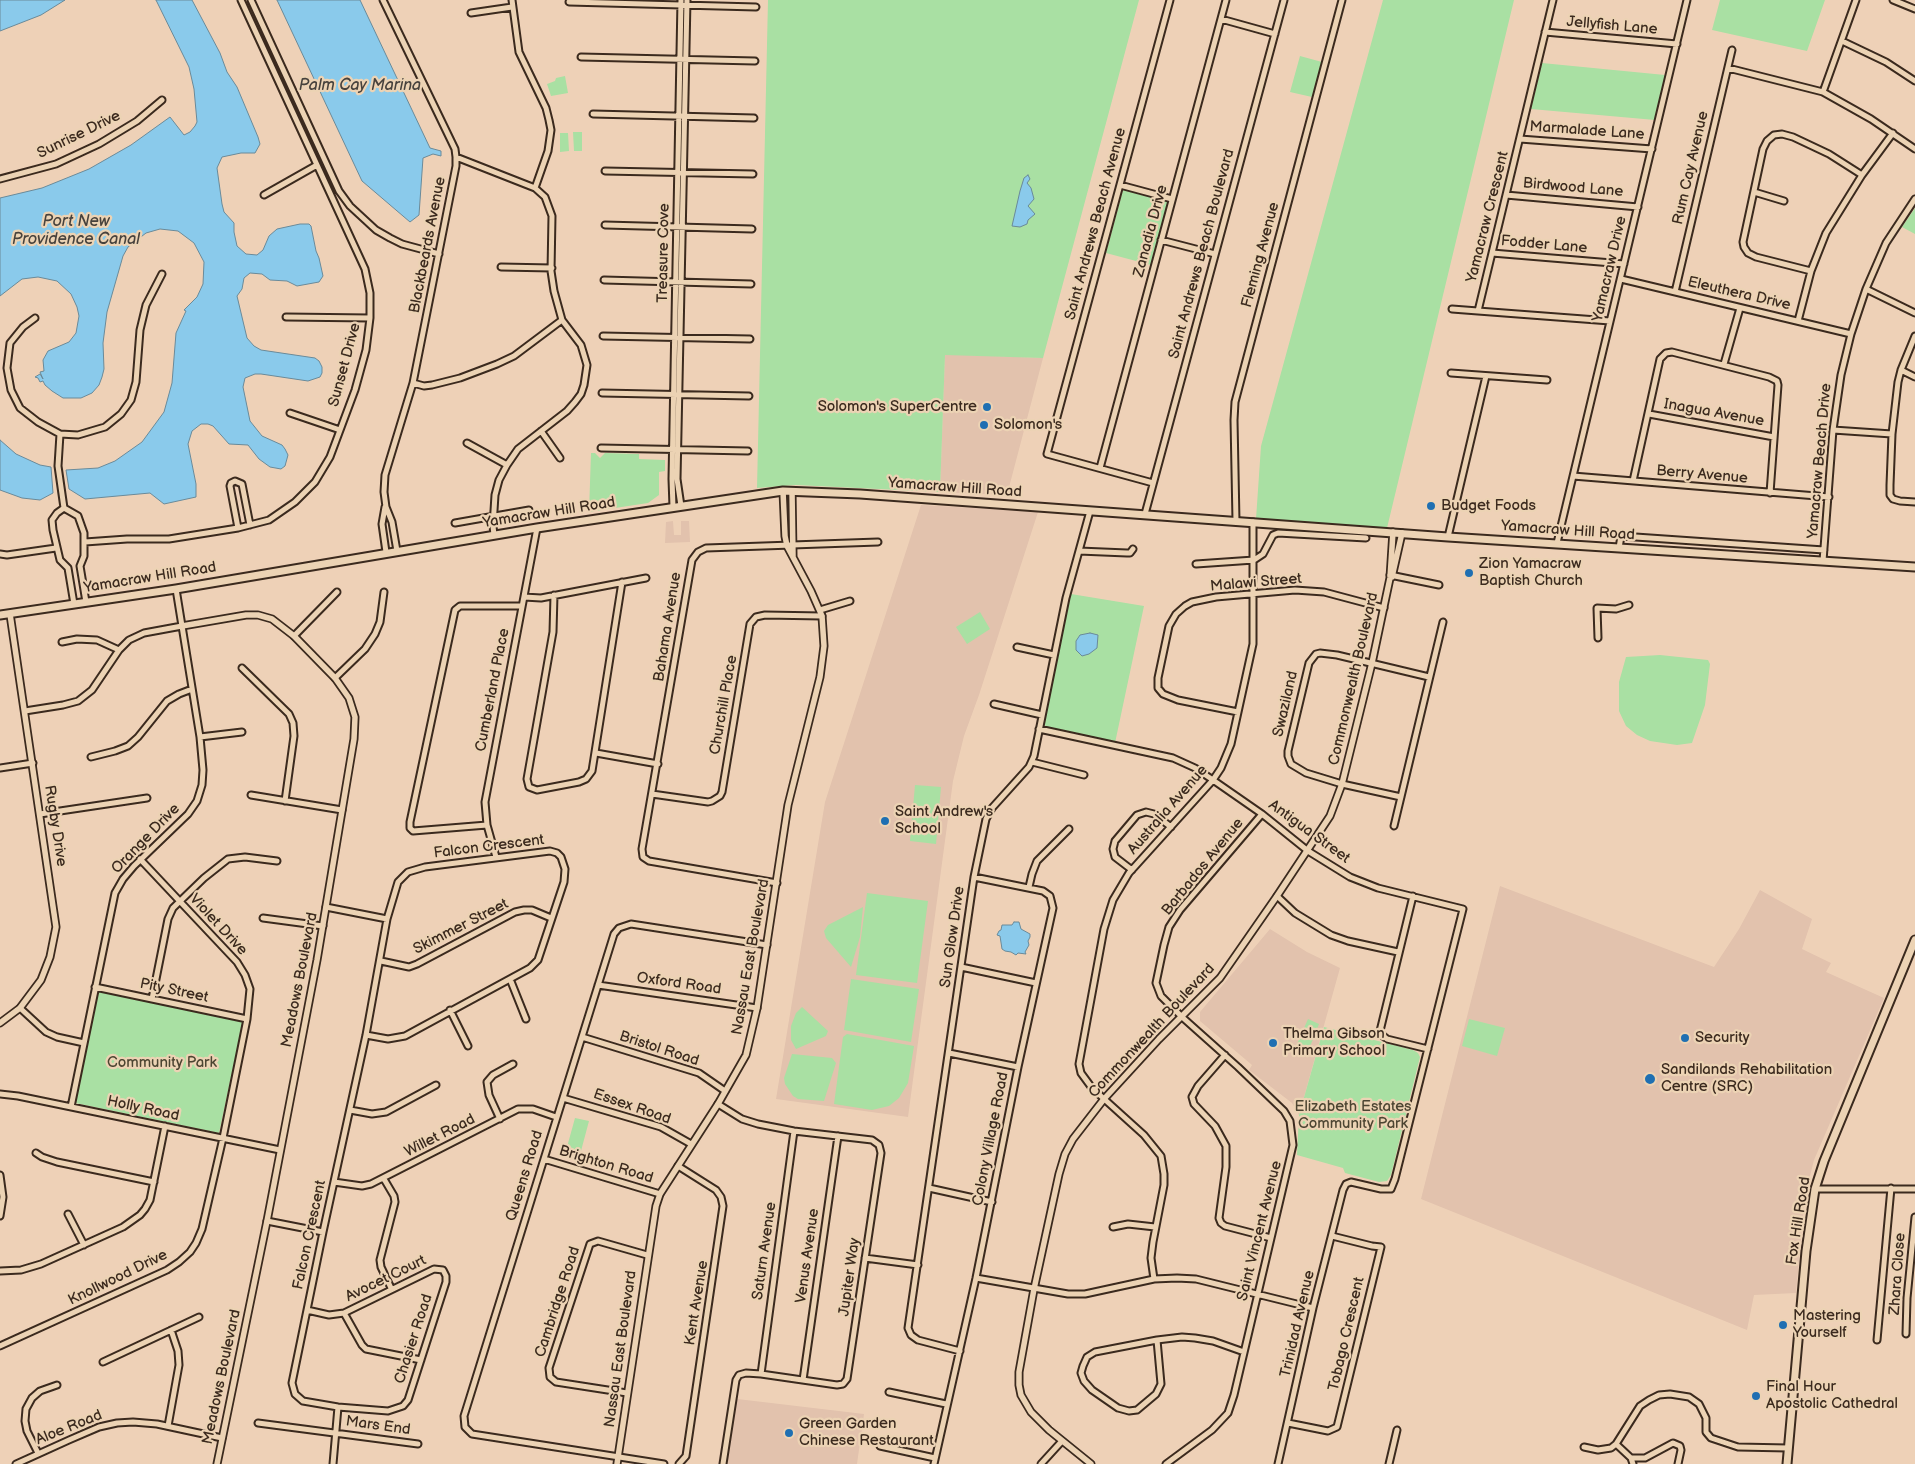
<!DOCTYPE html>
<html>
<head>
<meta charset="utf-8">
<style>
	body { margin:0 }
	canvas { display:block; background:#eed1b7 }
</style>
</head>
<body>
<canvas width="1915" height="1464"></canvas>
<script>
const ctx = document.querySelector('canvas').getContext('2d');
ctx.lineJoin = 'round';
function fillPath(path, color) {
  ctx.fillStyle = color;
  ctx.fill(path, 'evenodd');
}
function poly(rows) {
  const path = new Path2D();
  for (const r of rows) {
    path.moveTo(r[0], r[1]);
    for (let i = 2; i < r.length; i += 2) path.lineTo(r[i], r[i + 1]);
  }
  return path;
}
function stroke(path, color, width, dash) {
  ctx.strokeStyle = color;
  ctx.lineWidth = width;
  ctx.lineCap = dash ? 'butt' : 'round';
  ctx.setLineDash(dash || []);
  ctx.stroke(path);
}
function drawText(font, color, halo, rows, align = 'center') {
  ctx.font = font + ' "Balsamiq Sans",sans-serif';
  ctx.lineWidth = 4.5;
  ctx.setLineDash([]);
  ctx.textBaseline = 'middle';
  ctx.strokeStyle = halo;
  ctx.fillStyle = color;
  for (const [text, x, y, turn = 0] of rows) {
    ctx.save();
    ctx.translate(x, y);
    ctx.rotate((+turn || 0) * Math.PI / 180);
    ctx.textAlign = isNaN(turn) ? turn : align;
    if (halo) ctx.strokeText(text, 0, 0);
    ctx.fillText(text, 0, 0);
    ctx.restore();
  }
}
const built = poly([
	[945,354,1043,358,1007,495,940,492],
	[921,505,1038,512,979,695,964,736,953,781,908,1117,776,1099,825,802],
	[673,521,674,535,681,535,681,521,689,521,690,542,665,543,666,522],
	[1500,886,1714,967,1739,929,1760,890,1812,919,1802,949,1831,963,1826,972,1884,998,1814,1160,1805,1196,1796,1293,1754,1295,1747,1330,1421,1199],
	[1270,929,1307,952,1340,968,1299,1115,1292,1103,1249,1070,1252,1065,1200,1021,1200,1012],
	[729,1398,864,1414,857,1464,718,1464]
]);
const green = poly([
	[768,0,1139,0,1043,358,945,355,940,492,796,485,757,488],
	[1383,0,1514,0,1387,528,1256,519,1261,446],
	[1720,0,1825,0,1807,51,1712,30],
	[1300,56,1322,62,1312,97,1290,92],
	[1542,63,1665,75,1655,120,1531,109],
	[565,76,568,93,551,96,547,84,555,81,556,78],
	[573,132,582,132,582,151,574,151],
	[560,133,568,133,569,151,560,152],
	[1123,190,1168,202,1151,265,1106,253],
	[1915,208,1915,234,1902,227],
	[591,453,595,453,600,458,605,453,639,454,639,459,665,460,665,471,659,472,659,495,648,503,589,512],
	[1071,594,1144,606,1115,743,1047,729,1044,723],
	[980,612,990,629,967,644,956,627],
	[1660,655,1708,660,1710,664,1705,705,1692,743,1677,745,1650,741,1637,735,1626,726,1619,711,1619,682,1626,657],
	[915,785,941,787,936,844,910,841],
	[867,893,928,901,917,983,856,975],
	[863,907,860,937,851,967,826,938,824,931,828,925],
	[851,979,919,989,911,1042,844,1030],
	[99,991,243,1021,219,1133,75,1103],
	[802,1007,828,1031,826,1036,796,1049,791,1040,791,1026,796,1013],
	[1308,1019,1319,1024,1309,1049,1297,1044],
	[1469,1019,1505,1028,1497,1056,1462,1046],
	[1324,1027,1413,1050,1418,1053,1420,1057,1391,1175,1387,1181,1379,1182,1345,1173,1343,1168,1297,1155,1299,1115],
	[847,1034,914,1046,908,1083,899,1098,889,1106,872,1110,834,1104,843,1037],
	[792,1054,832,1058,836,1063,824,1101,798,1099,793,1096,785,1084,784,1078],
	[575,1118,589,1121,581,1151,567,1147]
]);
const water = poly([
	[0,0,65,0,41,15,0,31,0,0],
	[156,0,192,0,220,53,227,72,237,87,258,137,260,144,255,153,241,153,222,157,217,168,222,204,224,212,234,223,234,232,237,246,246,254,257,255,263,250,269,236,277,229,300,224,309,224,311,226,316,251,319,258,323,276,319,282,297,286,287,281,270,280,262,274,250,273,244,278,242,289,237,296,247,338,254,346,261,350,315,358,319,361,322,367,322,373,320,377,308,381,261,374,255,374,245,378,243,387,250,421,262,436,282,445,285,449,288,455,285,466,281,469,270,467,259,459,248,445,229,444,213,426,208,424,201,424,192,431,188,444,196,484,196,497,164,504,150,493,85,499,69,489,66,470,98,468,115,461,142,442,164,412,172,383,176,333,186,311,184,310,197,297,203,284,204,262,194,243,178,231,160,229,146,233,128,247,123,256,107,312,103,343,104,369,102,377,99,385,92,393,81,398,63,398,52,391,45,385,43,381,40,382,38,378,35,377,40,374,43,379,40,372,44,371,43,360,48,351,69,342,76,333,79,316,77,307,71,294,57,281,38,277,22,279,0,296,0,198,42,188,89,169,131,145,170,117,184,135,190,132,195,126,197,122,194,89,189,67,156,0],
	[277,0,360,0,430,148,441,151,441,156,433,154,423,158,419,215,410,222,362,181,277,0],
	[1028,175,1030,179,1027,183,1031,188,1034,199,1028,206,1035,214,1028,220,1027,224,1020,227,1012,226,1020,191,1024,178,1028,175],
	[0,440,16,454,40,465,51,467,53,493,40,500,22,498,0,490,0,440],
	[1090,633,1098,635,1097,648,1089,654,1082,656,1076,650,1076,641,1080,635,1090,633],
	[1014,922,1019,922,1021,929,1030,934,1030,937,1028,941,1029,945,1025,952,1026,954,1018,953,1016,955,1011,952,1005,951,1002,949,1000,936,997,935,999,931,1001,930,1002,925,1012,925,1014,922]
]);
const minor = poly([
	[251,0,339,191,350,206,376,230,390,238,402,244,439,254],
	[383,0,455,149,456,157,456,166,413,383,385,475,384,492,386,507,392,522,397,551],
	[512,0,519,52,546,108,549,120,551,130,548,151,535,188],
	[1553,0,1478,311,1610,321],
	[1893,0,1915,9],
	[569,2,756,7],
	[471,13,512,7],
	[1221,19,1275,34],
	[1545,32,1677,44],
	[1842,41,1886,62,1915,81],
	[581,57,755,61],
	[1728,68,1823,92,1871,119,1915,149],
	[1823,92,1856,0],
	[593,114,754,118],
	[1520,139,1652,149],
	[456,157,535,188,545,197,552,216,551,271,554,291,562,320,581,345,587,365,584,385,581,394,575,402,567,411,518,449,507,465,499,480,495,495,493,526,494,535],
	[605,171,753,174],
	[0,179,56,164,99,144,137,121,162,100],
	[1120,185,1172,199],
	[1754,192,1784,201],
	[264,195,317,165],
	[1506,195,1638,207],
	[605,225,752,229],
	[1161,240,1215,254],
	[1492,253,1624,264],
	[501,267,552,268],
	[1811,271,1756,257,1748,253,1744,247,1743,242,1763,149,1767,141,1774,135,1782,134,1793,137,1829,154,1862,175],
	[1621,279,1851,334],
	[604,280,751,284],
	[1866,289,1915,313],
	[1675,292,1732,50],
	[1452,309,1478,311],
	[286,317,370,318],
	[35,318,23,327,10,343,7,368,11,390,20,408,38,422,60,434,78,435,105,427,121,414,131,400,136,382,140,330,146,305,162,274],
	[1798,321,1811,271,1826,233,1862,175,1893,133],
	[603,336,750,339],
	[1915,336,1901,370,1898,382,1892,434,1890,485,1890,495,1893,499,1900,501,1915,502],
	[1724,364,1740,308],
	[1901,370,1915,377],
	[1451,373,1547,380],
	[413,383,424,386,432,385,460,378,497,364,514,356,562,320],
	[602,393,749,396],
	[290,413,340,430],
	[1649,414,1774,437],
	[1833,430,1892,434],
	[541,431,560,458],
	[60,434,58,466,64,508],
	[467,443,507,465],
	[601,448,748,451],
	[1100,468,1226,0],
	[1573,476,1829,497],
	[1633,481,1660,359,1666,353,1672,352,1769,377,1777,381,1778,385,1770,493],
	[1153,483,1047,454,1170,0],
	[681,506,677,479,687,0],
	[385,507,382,524,386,552],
	[673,507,672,479,681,0],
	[64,508,57,513,52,520,53,530,60,560,68,568,74,604],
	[64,508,78,516,84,533,84,556,80,566,86,602],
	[1145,514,1284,0],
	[1236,521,1234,420,1235,402,1342,0],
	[455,523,529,510],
	[238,528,230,486,231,483,235,481,242,484,250,525],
	[1448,537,1486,376],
	[85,542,127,539,169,539,238,528,269,520,295,502,315,482,330,457,355,390,366,350,370,318,370,293,365,269,241,0],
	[1557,543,1687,0],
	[1619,548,1621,536,1824,550],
	[1079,551,1127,553,1130,553,1133,549],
	[0,554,7,555,56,548],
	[1823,561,1833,430,1841,375,1851,334,1866,289,1886,243,1915,199],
	[1196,564,1254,560,1263,554,1273,535,1278,533,1366,538],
	[1390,575,1439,585],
	[554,595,553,632,527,779,529,787,537,790,579,782,586,779,592,771,622,582],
	[524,597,541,598,646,578],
	[820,610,850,601],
	[294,636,337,592],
	[1598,638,1597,608,1616,609,1629,605],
	[62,642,77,639,97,640,119,650],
	[1017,647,1054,655],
	[242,668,289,714,293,723,294,736,285,801],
	[335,678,365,649,375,634,380,622,384,592],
	[994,704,1042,715],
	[25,711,63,705,78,701,92,690,119,650,129,640,144,633,182,626],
	[1238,712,1178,700,1163,694,1158,688,1158,678,1169,626,1176,614,1185,606,1192,602,1216,597,1295,590,1324,592,1384,608],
	[1039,729,1173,758,1195,768,1213,780,1262,814,1308,851,1350,877,1378,888,1463,909,1395,1179,1391,1189,1381,1189,1351,1182,1346,1184,1343,1190,1313,1308,1278,1464],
	[200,737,242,732],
	[596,753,658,764],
	[91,757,115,751,128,746,138,737,167,701,179,694,192,689],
	[1032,762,1084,775],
	[0,768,33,763],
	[652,794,708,802,712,801,720,796,722,792,750,624,756,617,765,615,822,616],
	[251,795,342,810],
	[1401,797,1342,784,1306,773,1291,764,1288,756,1288,751,1309,663,1316,654,1320,653,1337,655,1429,677],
	[40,814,147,798],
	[487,825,413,831,410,828,410,822,455,610,460,606,522,606],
	[1394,826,1443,622],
	[496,857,487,825,485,802,537,528],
	[1132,870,1115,857,1113,849,1115,841,1137,815,1146,812,1154,814,1171,827],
	[777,883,649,861,643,857,642,849,692,560,698,552,706,548,878,542],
	[1029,887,1032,874,1037,861,1069,829],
	[1277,896,1295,913,1331,935,1348,941,1398,952],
	[1413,896,1380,1031,1382,1035,1387,1039,1428,1049],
	[326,907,387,919],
	[263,918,323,926],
	[381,961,409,967,417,964,515,912,524,910,532,910,551,918],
	[961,967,1036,983],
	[510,979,526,1019],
	[598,985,757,1008],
	[95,987,247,1019],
	[152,999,168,919,173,908,204,878,228,859,245,857,277,861],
	[20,1008,46,1032,57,1037,84,1043],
	[450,1010,468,1046],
	[582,1037,699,1073,725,1091],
	[949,1053,1018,1067],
	[1225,1055,1198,1086,1192,1097,1194,1104,1215,1126,1226,1146,1226,1167,1219,1218,1221,1223,1225,1226,1271,1238],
	[0,1094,18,1096,280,1150],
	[563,1098,661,1127,691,1144],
	[718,1104,742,1119,758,1124,794,1131,872,1140,879,1145,881,1153,847,1379,843,1384,837,1385,761,1374,746,1373,739,1375,736,1380,723,1464],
	[71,1107,115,893,123,879,134,866,188,814,197,801,202,785,203,770,200,737,176,589],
	[350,1110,372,1114,386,1112,436,1085],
	[500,1119,489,1095,487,1082,493,1075,513,1064],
	[36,1153,42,1157,57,1162,154,1182],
	[544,1159,660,1194],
	[678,1166,716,1190,721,1197,723,1206,686,1456,679,1464],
	[0,1175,3,1197,0,1216],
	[384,1179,394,1196,395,1202,380,1260,381,1267,391,1288],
	[334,1182,362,1186,371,1184,518,1109,533,1109,556,1117],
	[929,1188,992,1202],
	[1815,1189,1915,1189],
	[68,1214,84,1245],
	[267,1221,323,1232],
	[1113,1227,1128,1224,1155,1227],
	[865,1258,918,1265],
	[0,1271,21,1270,41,1264,123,1227,140,1215,145,1209,150,1200,165,1126],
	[976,1278,1068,1294,1085,1294,1154,1279,1177,1278,1196,1279,1313,1308],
	[1154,1279,1151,1258,1153,1242,1164,1185,1164,1174,1161,1156,1144,1135,1092,1088,1081,1073,1079,1064,1104,929,1113,900,1129,873,1213,780,1221,768,1231,744,1253,644,1253,522],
	[307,1310,329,1315,344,1313,434,1269,443,1270,446,1276,446,1282,408,1400,403,1406,388,1411,338,1407,303,1401,295,1394,292,1383,307,1310,323,1232,366,1035,387,919,398,882,408,872,425,867,550,851,557,853,561,857,565,869,564,882,538,960,530,968,405,1036,388,1039,366,1035],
	[344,1313,362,1345,366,1349,421,1360],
	[1906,1334,1907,1298,1915,1217],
	[1157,1340,1161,1384,1156,1394,1137,1410,1129,1411,1118,1408,1092,1390,1084,1381,1081,1373,1083,1366,1087,1357,1095,1352,1157,1340,1182,1337,1195,1338,1213,1341,1244,1352],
	[1877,1340,1891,1188],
	[0,1346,167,1270,179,1262,190,1252,196,1243,202,1229,223,1138,247,1019,250,989,245,975,237,962,140,859],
	[960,1351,918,1340,911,1335,908,1328,974,877,986,819,992,808,1029,767,1034,756,1066,598,1090,511],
	[103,1362,199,1317],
	[761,1374,794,1131],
	[803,1380,838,1136],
	[889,1392,946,1404],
	[627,1393,556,1382,550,1377,549,1368,590,1244,598,1241,647,1255],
	[258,1423,418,1444],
	[1288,1423,1328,1431,1337,1427,1381,1247,1372,1246,1332,1236],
	[168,1426,179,1365,178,1351,171,1330],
	[1616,1444,1631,1458,1633,1464],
	[880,1446,935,1458],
	[1584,1447,1598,1450,1611,1448,1616,1444,1640,1406,1649,1400,1659,1395,1670,1394,1689,1397,1699,1404,1706,1418,1706,1432,1711,1438,1738,1447,1788,1448],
	[38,1453,27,1431,25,1421,26,1409,32,1398,40,1391,57,1385],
	[1631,1458,1645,1458,1673,1443,1680,1446,1681,1450,1678,1464],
	[16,1464,69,1440,99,1427,117,1423,133,1422,157,1424,222,1438],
	[333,1464,338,1407],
	[664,1464,472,1434,465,1427,464,1416,614,934,619,928,631,924,767,945],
	[934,1464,976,1278,1018,1067,1053,908,1050,896,1043,891,974,877],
	[1041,1464,1062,1441],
	[1166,1464,1212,1430,1228,1413,1234,1395,1293,1145,1290,1121,1284,1111,1238,1067,1182,1017,1161,996,1156,983,1164,945,1169,927,1180,910,1262,814],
	[1389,1464,1397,1430]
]);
const tertiary = poly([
	[792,491,793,556],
	[1392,577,1402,533],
	[182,626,246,615,258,615,272,619,294,636,335,678,349,698,355,717,354,739,317,960,267,1221,217,1464],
	[0,1023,20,1008,41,980,50,957,56,927,10,614],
	[617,1464,656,1206,660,1194,718,1104,746,1055,757,1008,788,805,820,677,824,646,822,616,811,591,787,546,785,536,783,491],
	[1091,1464,1049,1430,1031,1412,1021,1395,1019,1385,1019,1372,1034,1289,1059,1174,1065,1154,1073,1139,1104,1099,1159,1039,1220,978,1277,896,1330,816,1342,784,1372,663,1390,578,1393,532]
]);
const secondary = poly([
	[0,615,176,589,537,528,783,491,860,494,1448,537,1915,567],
	[1787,1464,1806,1251,1815,1189,1824,1161,1915,940]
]);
const markers = [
	[987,407,5,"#1f6fb2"],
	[984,425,5,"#1f6fb2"],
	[1431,506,5,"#1f6fb2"],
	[1469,573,5,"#1f6fb2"],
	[885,821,5,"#1f6fb2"],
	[1685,1038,5,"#1f6fb2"],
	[1273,1043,5,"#1f6fb2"],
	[1650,1079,6,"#1f6fb2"],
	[1783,1325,5,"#1f6fb2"],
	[1756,1396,5,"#1f6fb2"],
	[789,1433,5,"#1f6fb2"]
];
const streetNames = [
	["Jellyfish Lane",1612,26,5],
	["Marmalade Lane",1587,131,4],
	["Sunrise Drive",79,135,-26],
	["Rum Cay Avenue",1691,168,-77],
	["Birdwood Lane",1573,188,5],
	["Yamacraw Crescent",1488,217,-76],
	["Saint Andrews Beach Avenue",1096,224,-75],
	["Zanadia Drive",1151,231,-75],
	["Blackbeards Avenue",428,245,-79],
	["Fodder Lane",1544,245,5],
	["Treasure Cove",664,253,-89],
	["Saint Andrews Beach Boulevard",1202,254,-75],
	["Fleming Avenue",1261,255,-75],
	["Yamacraw Drive",1610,269,-77],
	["Eleuthera Drive",1739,294,13],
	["Sunset Drive",345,365,-75],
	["Inagua Avenue",1714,413,10],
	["Yamacraw Beach Drive",1820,461,-85],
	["Berry Avenue",1702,475,5],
	["Yamacraw Hill Road",955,488,4],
	["Yamacraw Hill Road",549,513,-9],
	["Yamacraw Hill Road",1568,531,4],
	["Yamacraw Hill Road",150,578,-9],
	["Malawi Street",1256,583,-5],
	["Bahama Avenue",668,627,-81],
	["Commonwealth Boulevard",1354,679,-77],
	["Cumberland Place",493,690,-79],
	["Swaziland",1286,704,-77],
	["Churchill Place",724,705,-80],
	["Australia Avenue",1168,810,-49],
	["Rugby Drive",55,826,81],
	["Antigua Street",1309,832,36],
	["Orange Drive",146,839,-46],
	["Falcon Crescent",489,847,-7],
	["Barbados Avenue",1203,867,-51],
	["Violet Drive",218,925,47],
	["Skimmer Street",461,927,-27],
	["Sun Glow Drive",953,937,-82],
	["Nassau East Boulevard",751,957,-80],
	["Meadows Boulevard",300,980,-79],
	["Oxford Road",679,984,8],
	["Pity Street",174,991,12],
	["Commonwealth Boulevard",1152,1031,-47],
	["Bristol Road",659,1049,18],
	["Essex Road",632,1107,19],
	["Holly Road",143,1109,12],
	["Willet Road",440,1136,-27],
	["Colony Village Road",991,1139,-79],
	["Brighton Road",606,1165,17],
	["Queens Road",525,1176,-73],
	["Fox Hill Road",1799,1221,-81],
	["Saint Vincent Avenue",1260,1231,-76],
	["Falcon Crescent",310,1235,-78],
	["Saturn Avenue",765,1251,-82],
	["Venus Avenue",808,1256,-82],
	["Zhara Close",1898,1274,-86],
	["Jupiter Way",850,1277,-82],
	["Knollwood Drive",118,1278,-26],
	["Avocet Court",386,1279,-26],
	["Cambridge Road",558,1302,-72],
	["Kent Avenue",697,1303,-81],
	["Trinidad Avenue",1298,1324,-77],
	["Tobago Crescent",1347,1334,-77],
	["Chasier Road",414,1339,-72],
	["Nassau East Boulevard",621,1349,-82],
	["Meadows Boulevard",222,1377,-78],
	["Mars End",378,1426,8],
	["Aloe Road",69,1428,-22]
];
const poiNames = [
	["Solomon's SuperCentre",977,407,"right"],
	["Solomon's",994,425],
	["Budget Foods",1441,506],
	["Zion Yamacraw",1479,564],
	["Baptish Church",1479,581],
	["Saint Andrew's",895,812],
	["School",895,829],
	["Thelma Gibson",1283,1034],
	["Primary School",1283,1051],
	["Security",1695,1038],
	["Sandilands Rehabilitation",1661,1070],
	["Centre (SRC)",1661,1087],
	["Mastering",1793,1316],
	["Yourself",1793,1333],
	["Final Hour",1766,1387],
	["Apostolic Cathedral",1766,1404],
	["Green Garden",799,1424],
	["Chinese Restaurant",799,1441]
];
const parkNames = [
	["Community Park",162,1063],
	["Elizabeth Estates",1353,1107],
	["Community Park",1353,1124]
];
const waterNames = [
	["Palm Cay Marina",360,86],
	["Port New",76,222],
	["Providence Canal",76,240]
];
fillPath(built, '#e2c2ad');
fillPath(green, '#a9e0a3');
fillPath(water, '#8acaeb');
stroke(water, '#6a8a99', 1);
stroke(minor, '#3b2a1e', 9);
stroke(tertiary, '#3b2a1e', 9);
stroke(secondary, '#3b2a1e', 11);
stroke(minor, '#ecd3b4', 5);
stroke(tertiary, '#ecd3b4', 5.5);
stroke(secondary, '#ecd3b4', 7);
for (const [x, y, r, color] of markers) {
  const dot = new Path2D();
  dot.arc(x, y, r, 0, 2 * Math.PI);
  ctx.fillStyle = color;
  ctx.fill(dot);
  stroke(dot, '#ecd3b4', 2);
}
drawText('15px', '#3b2a1e', '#ecd3b4', streetNames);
drawText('15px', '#3b2a1e', '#ecd3b4', poiNames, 'left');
drawText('15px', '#4c4532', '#ecd3b4', parkNames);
drawText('italic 16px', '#47423d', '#ecd3b4', waterNames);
</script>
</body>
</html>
